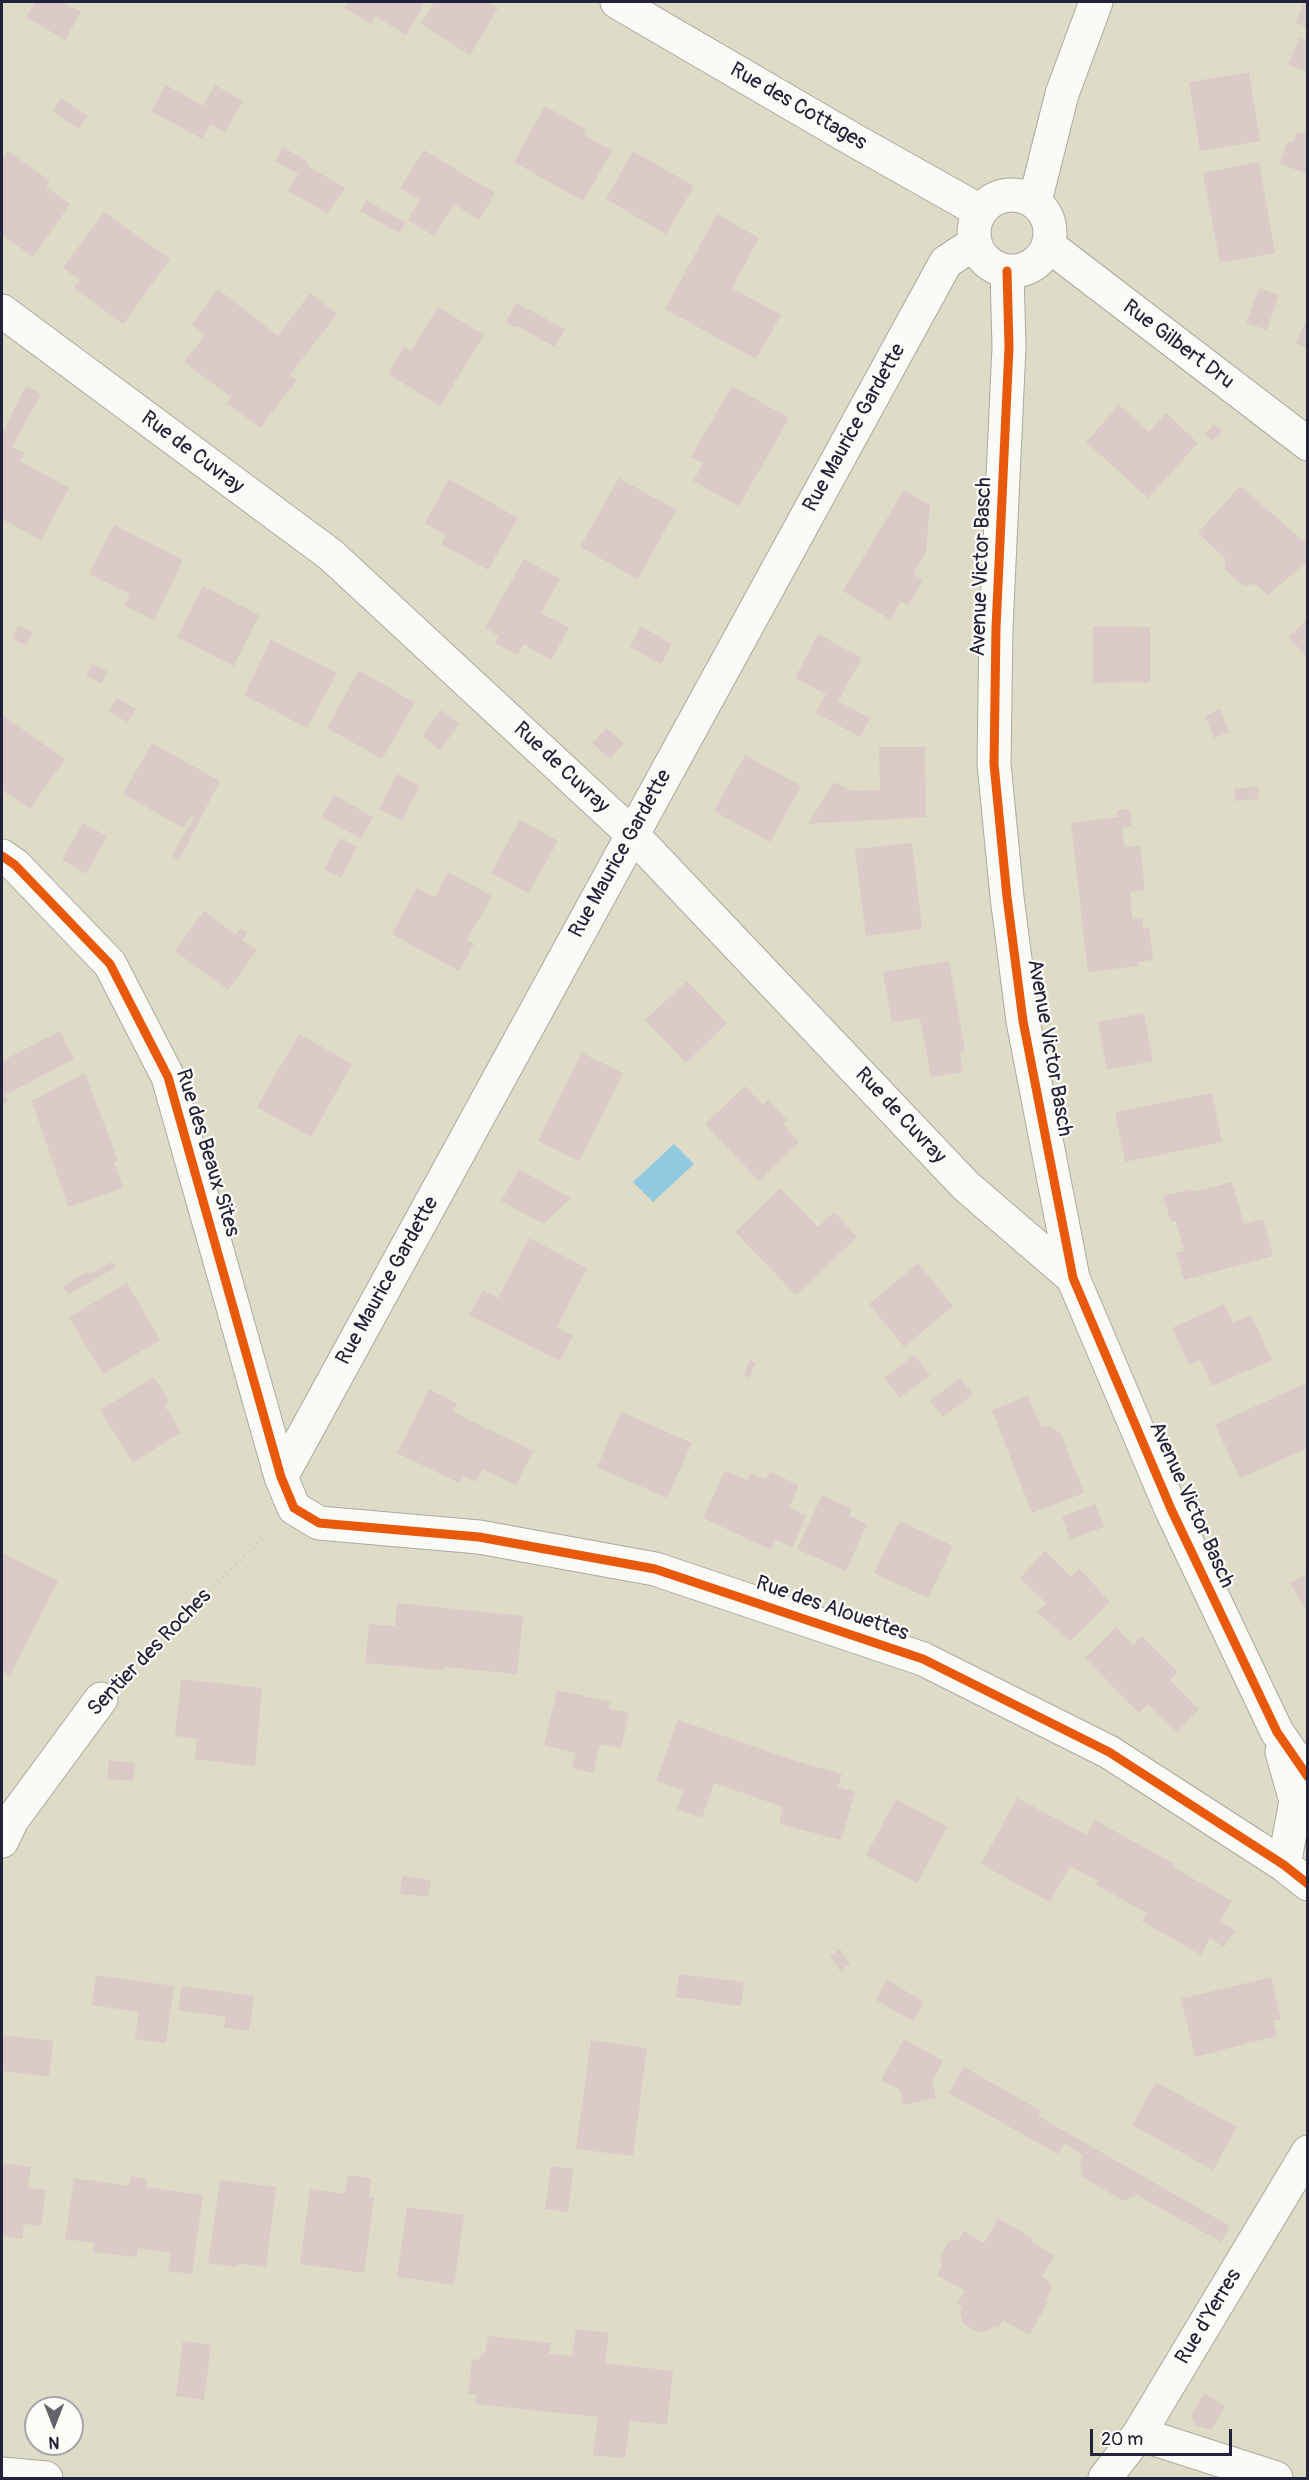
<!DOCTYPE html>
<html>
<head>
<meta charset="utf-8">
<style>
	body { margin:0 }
	#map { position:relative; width:1309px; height:2480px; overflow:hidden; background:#dedbc7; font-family:Pangolin,sans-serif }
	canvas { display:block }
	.frame { position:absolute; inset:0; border:3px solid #22223b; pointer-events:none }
	.north { position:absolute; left:24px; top:2396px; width:60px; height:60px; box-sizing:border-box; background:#fdfcf7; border:2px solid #a5a5ac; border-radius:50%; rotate:180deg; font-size:16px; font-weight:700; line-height:24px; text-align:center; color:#22223b }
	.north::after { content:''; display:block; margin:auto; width:21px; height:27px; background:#64636c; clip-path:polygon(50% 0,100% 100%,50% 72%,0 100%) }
	.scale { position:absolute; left:1090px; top:2429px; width:142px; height:27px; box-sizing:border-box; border:3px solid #22223b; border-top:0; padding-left:8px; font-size:18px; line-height:21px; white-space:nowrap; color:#22223b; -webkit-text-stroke:4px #fdfcf7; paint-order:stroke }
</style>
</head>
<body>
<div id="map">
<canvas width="1309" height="2480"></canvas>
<div class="frame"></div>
<div class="north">N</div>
<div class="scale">20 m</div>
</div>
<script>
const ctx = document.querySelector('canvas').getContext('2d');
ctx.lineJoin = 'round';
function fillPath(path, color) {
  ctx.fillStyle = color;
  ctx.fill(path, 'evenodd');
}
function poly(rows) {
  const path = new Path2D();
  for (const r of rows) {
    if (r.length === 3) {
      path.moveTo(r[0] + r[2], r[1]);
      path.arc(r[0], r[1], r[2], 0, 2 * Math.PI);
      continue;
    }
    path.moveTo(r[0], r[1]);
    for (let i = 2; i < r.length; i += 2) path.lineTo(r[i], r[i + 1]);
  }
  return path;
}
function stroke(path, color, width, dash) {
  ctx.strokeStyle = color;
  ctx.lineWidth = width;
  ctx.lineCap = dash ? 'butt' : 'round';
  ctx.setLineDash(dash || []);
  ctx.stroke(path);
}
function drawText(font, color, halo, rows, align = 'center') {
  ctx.font = font + ' Pangolin,sans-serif';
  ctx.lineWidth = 4.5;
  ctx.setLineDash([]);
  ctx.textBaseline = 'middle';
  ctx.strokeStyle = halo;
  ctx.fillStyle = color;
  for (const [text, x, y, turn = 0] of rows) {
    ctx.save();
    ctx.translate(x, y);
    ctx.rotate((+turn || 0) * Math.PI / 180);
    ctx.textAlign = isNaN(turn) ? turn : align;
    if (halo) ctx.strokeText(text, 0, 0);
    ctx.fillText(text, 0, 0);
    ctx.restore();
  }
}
const water = poly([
	[674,1144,694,1164,653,1202,633,1182]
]);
const building = poly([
	[35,2,62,2,81,12,65,40,26,17],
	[348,2,425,2,406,35,375,16,371,24,344,8],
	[434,2,488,2,498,8,470,55,421,24],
	[1304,2,1308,2,1308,27,1296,23],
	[1299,38,1308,41,1308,72,1288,65],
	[1249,72,1260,141,1200,151,1189,82],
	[166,85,203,106,215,85,243,101,225,132,210,124,202,139,151,111],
	[61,98,88,116,79,129,53,112],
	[545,106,586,129,583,134,612,151,583,201,514,162],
	[1297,132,1308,135,1308,174,1280,164,1287,142,1293,143],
	[283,147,308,162,308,166,345,188,327,213,288,191,298,174,275,161],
	[424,150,495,193,479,220,454,204,434,236,408,220,420,200,400,188],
	[8,151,50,181,46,187,70,204,33,257,2,235,2,160],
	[633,151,694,186,666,234,606,199],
	[1259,162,1275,253,1220,263,1203,173],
	[366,200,406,223,399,233,360,211],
	[104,212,170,259,123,324,74,288,80,280,63,268],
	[717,214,759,238,732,288,781,315,756,359,665,309],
	[1259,288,1279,295,1267,330,1246,323],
	[218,289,278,336,310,293,337,314,290,375,297,380,260,428,227,403,231,397,184,362,205,335,192,324],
	[516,303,565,329,554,347,518,326,516,328,506,322],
	[438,307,484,335,440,406,388,374,404,347,411,351],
	[1308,317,1308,348,1296,343],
	[26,386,41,394,12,447,24,453,20,461,69,488,41,540,2,519,2,434],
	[732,386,789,418,739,506,693,481,703,463,691,457],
	[1119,405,1149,432,1166,413,1198,443,1148,498,1086,442],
	[1214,424,1222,431,1213,441,1205,434],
	[619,478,676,510,638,579,580,547],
	[449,479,518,518,488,570,441,544,446,535,425,523],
	[1240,486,1308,545,1308,561,1268,595,1255,584,1244,586,1225,570,1225,558,1198,533],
	[904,490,930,505,926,552,913,574,923,580,908,605,901,601,891,620,843,591],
	[114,525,183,560,154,620,124,605,130,594,89,574],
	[524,559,560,579,541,613,569,628,551,660,524,644,517,655,495,643,499,636,485,628],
	[203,586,259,615,234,666,177,637],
	[1308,619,1308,658,1288,637],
	[19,625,33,632,26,646,12,638],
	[641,626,672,644,661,664,630,647],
	[1093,626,1150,627,1150,682,1093,683],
	[818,634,862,658,838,701,870,718,860,737,816,713,826,694,795,678],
	[271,640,337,673,307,728,244,695],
	[92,664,107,671,102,683,86,676],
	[359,670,415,703,382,759,327,728],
	[117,698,136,709,127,722,109,712],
	[1220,709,1229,732,1214,738,1205,716],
	[441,710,459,724,440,750,422,736],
	[2,715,65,759,30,809,2,790],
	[606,728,624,743,610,759,592,743],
	[152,743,220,781,179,860,172,856,194,817,191,815,184,828,123,794],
	[879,747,925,747,926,817,808,824,834,782,852,791,880,790],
	[745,755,801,786,770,842,714,811],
	[397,774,420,786,402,820,379,809],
	[1258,786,1259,799,1235,801,1234,789],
	[334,795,373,817,361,839,322,817],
	[1130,809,1132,826,1122,828,1125,847,1140,846,1145,890,1130,892,1132,919,1142,918,1143,928,1149,927,1153,960,1138,962,1138,966,1088,972,1071,823,1118,817,1117,810],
	[520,820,558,841,528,893,491,873],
	[83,823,107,836,86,874,62,860],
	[340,838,357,847,341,878,324,869],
	[912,843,922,929,866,936,855,849],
	[448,872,492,896,467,940,474,944,459,971,392,934,417,888,435,897],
	[204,911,236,935,241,928,247,933,242,940,257,950,228,990,175,951],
	[949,961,965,1051,960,1052,963,1072,931,1077,920,1018,892,1023,883,972],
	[687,981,727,1023,686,1063,645,1020],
	[1144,1013,1153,1061,1107,1070,1098,1022],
	[60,1031,74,1059,5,1095,8,1101,2,1105,2,1061],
	[299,1034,352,1064,311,1137,257,1107],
	[582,1053,623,1073,579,1161,538,1141],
	[85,1073,118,1161,114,1162,123,1188,68,1207,32,1101],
	[745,1086,763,1105,768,1100,787,1120,783,1124,799,1142,759,1181,705,1124],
	[1212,1093,1222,1142,1125,1162,1115,1112],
	[519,1169,571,1198,544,1224,501,1201],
	[1232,1182,1244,1224,1263,1219,1273,1256,1184,1280,1176,1252,1184,1251,1176,1221,1171,1222,1163,1196,1192,1189,1193,1192],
	[780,1188,818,1227,834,1212,857,1237,796,1295,735,1232],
	[529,1238,587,1268,557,1327,573,1336,560,1361,469,1315,483,1290,498,1298],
	[112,1262,116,1267,68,1295,63,1286,87,1272,89,1274],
	[918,1263,953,1306,904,1347,869,1304],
	[127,1283,160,1340,103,1374,69,1317],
	[1224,1304,1233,1323,1251,1315,1272,1360,1212,1386,1200,1359,1189,1365,1172,1328],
	[914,1355,930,1375,900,1398,884,1378],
	[750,1360,756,1363,749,1378,744,1375],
	[154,1377,169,1401,164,1405,181,1432,133,1463,100,1410],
	[960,1378,973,1394,943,1417,930,1401],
	[1308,1382,1308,1448,1240,1478,1215,1425],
	[429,1389,457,1403,453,1412,533,1451,516,1485,483,1469,476,1482,463,1476,459,1483,397,1453],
	[1028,1396,1041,1427,1051,1426,1061,1434,1084,1493,1032,1513,992,1410],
	[621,1412,692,1443,667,1498,597,1467],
	[725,1471,747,1480,751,1473,766,1480,770,1472,799,1485,789,1508,806,1515,793,1547,775,1540,771,1550,703,1518],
	[822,1495,852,1509,849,1515,867,1524,846,1571,797,1549],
	[1095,1504,1104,1527,1070,1539,1062,1517],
	[900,1521,953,1546,928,1598,874,1573],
	[1045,1551,1071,1577,1079,1568,1110,1602,1070,1641,1037,1612,1046,1603,1020,1578],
	[2,1553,58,1581,10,1675,2,1671],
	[1308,1573,1308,1613,1290,1583],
	[397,1603,523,1616,517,1674,444,1667,443,1670,365,1663,369,1624,395,1626],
	[1116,1627,1133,1645,1142,1636,1178,1672,1170,1680,1199,1709,1177,1732,1148,1704,1139,1713,1085,1658],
	[181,1679,262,1688,255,1766,195,1759,197,1739,175,1736],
	[557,1690,610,1702,609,1709,629,1713,621,1748,600,1744,593,1773,572,1768,576,1753,544,1745],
	[678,1720,796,1761,842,1774,838,1787,855,1792,841,1840,779,1824,783,1807,714,1783,702,1818,677,1809,684,1790,656,1781],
	[109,1760,135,1763,133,1781,107,1779],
	[1017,1798,1087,1835,1095,1820,1174,1864,1173,1867,1232,1901,1220,1921,1235,1931,1224,1947,1210,1938,1201,1955,1142,1921,1147,1913,1096,1885,1098,1881,1070,1866,1050,1902,981,1864],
	[896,1799,947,1827,917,1883,866,1855],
	[402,1876,431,1880,428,1897,400,1894],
	[840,1949,850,1964,840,1971,830,1956],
	[679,1974,744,1982,741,2006,676,1997],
	[96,1975,174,1986,166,2043,135,2039,139,2012,92,2005],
	[1271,1977,1281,2019,1273,2021,1277,2036,1195,2057,1181,1999],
	[887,1980,924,2002,913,2021,876,2000],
	[182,1986,254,1996,249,2031,224,2028,226,2017,178,2010],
	[2,2035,53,2041,49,2077,2,2071],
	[904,2039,943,2061,932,2081,936,2098,903,2105,900,2090,881,2080],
	[591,2040,647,2048,633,2156,576,2149],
	[964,2067,1041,2111,1038,2116,1230,2226,1221,2242,1137,2195,1123,2201,1083,2177,1080,2162,1083,2156,1065,2143,1058,2154,949,2093],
	[1156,2082,1237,2127,1213,2170,1132,2125],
	[3,2163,31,2167,28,2188,46,2190,41,2226,24,2224,22,2239,2,2236],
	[551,2166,573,2169,568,2212,545,2209],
	[348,2175,371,2178,369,2197,374,2198,364,2273,300,2264,310,2189,345,2194],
	[131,2176,147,2179,146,2187,203,2195,192,2274,168,2271,171,2253,138,2248,137,2257,93,2252,94,2243,65,2239,74,2178,129,2186],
	[220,2180,276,2187,266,2267,237,2263,237,2267,208,2263],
	[407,2207,464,2215,454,2285,397,2277],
	[998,2218,1033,2239,1032,2242,1055,2256,1042,2276,1050,2282,1052,2289,1045,2301,1048,2302,1029,2335,1003,2320,998,2328,994,2325,991,2329,979,2333,963,2323,960,2311,962,2307,957,2304,965,2291,937,2275,942,2267,940,2258,949,2241,959,2240,964,2231,984,2243],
	[576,2329,609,2333,605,2363,673,2371,667,2425,630,2421,625,2458,593,2455,598,2417,475,2404,477,2394,468,2394,472,2359,480,2360,481,2353,485,2353,488,2336,551,2343,549,2354,572,2356],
	[183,2341,211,2345,204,2400,176,2396],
	[1204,2393,1225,2406,1211,2430,1196,2426,1191,2415]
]);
const path = poly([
	[129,1671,264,1537]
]);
const minor = poly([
	[617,2,852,139,980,211],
	[1012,233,38],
	[1035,201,1062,94,1096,2],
	[1048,245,1308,444],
	[1007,271,1009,347,996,628,994,764,1007,897,1023,1021,1073,1278,1171,1509,1277,1732,1308,1777],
	[2,311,331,555,632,834,966,1186,1073,1278],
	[2,856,15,865,110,964,168,1077,281,1477,294,1508,319,1523,479,1537,655,1569,923,1659,1109,1752,1284,1865,1308,1884],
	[281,1477,946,262,975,243],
	[1282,1752,1296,1801,1284,1865],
	[2,1841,12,1820,101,1699],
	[1139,2434,1276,2478],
	[2,2474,46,2478],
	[1105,2478,1139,2434,1308,2152]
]);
const cycleway = poly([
	[1007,271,1009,347,996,628,994,764,1007,897,1023,1021,1073,1278,1171,1509,1277,1732,1308,1777],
	[2,856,15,865,110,964,168,1077,281,1477,294,1508,319,1523,479,1537,655,1569,923,1659,1109,1752,1284,1865,1308,1884]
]);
const streetNames = [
	["Rue des Cottages",798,107,30],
	["Rue Gilbert Dru",1178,345,37],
	["Rue Maurice Gardette",855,428,-61],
	["Rue de Cuvray",192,453,37],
	["Avenue Victor Basch",982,567,-88],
	["Rue de Cuvray",561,768,43],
	["Rue Maurice Gardette",621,854,-61],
	["Avenue Victor Basch",1049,1048,80],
	["Rue de Cuvray",900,1116,47],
	["Rue des Beaux Sites",207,1153,73],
	["Rue Maurice Gardette",388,1281,-61],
	["Avenue Victor Basch",1191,1505,66],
	["Rue des Alouettes",832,1609,19],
	["Sentier des Roches",150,1653,-46],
	["Rue d'Yerres",1209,2317,-59]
];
fillPath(water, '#91c9e0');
fillPath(building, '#dacbc9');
stroke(minor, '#abaa9f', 35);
stroke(path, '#d0cfcb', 4, [1.5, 4.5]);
stroke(minor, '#fafaf7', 33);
stroke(cycleway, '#e8590c', 9);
drawText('21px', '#22223b', '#fdfcf7', streetNames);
</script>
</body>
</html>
